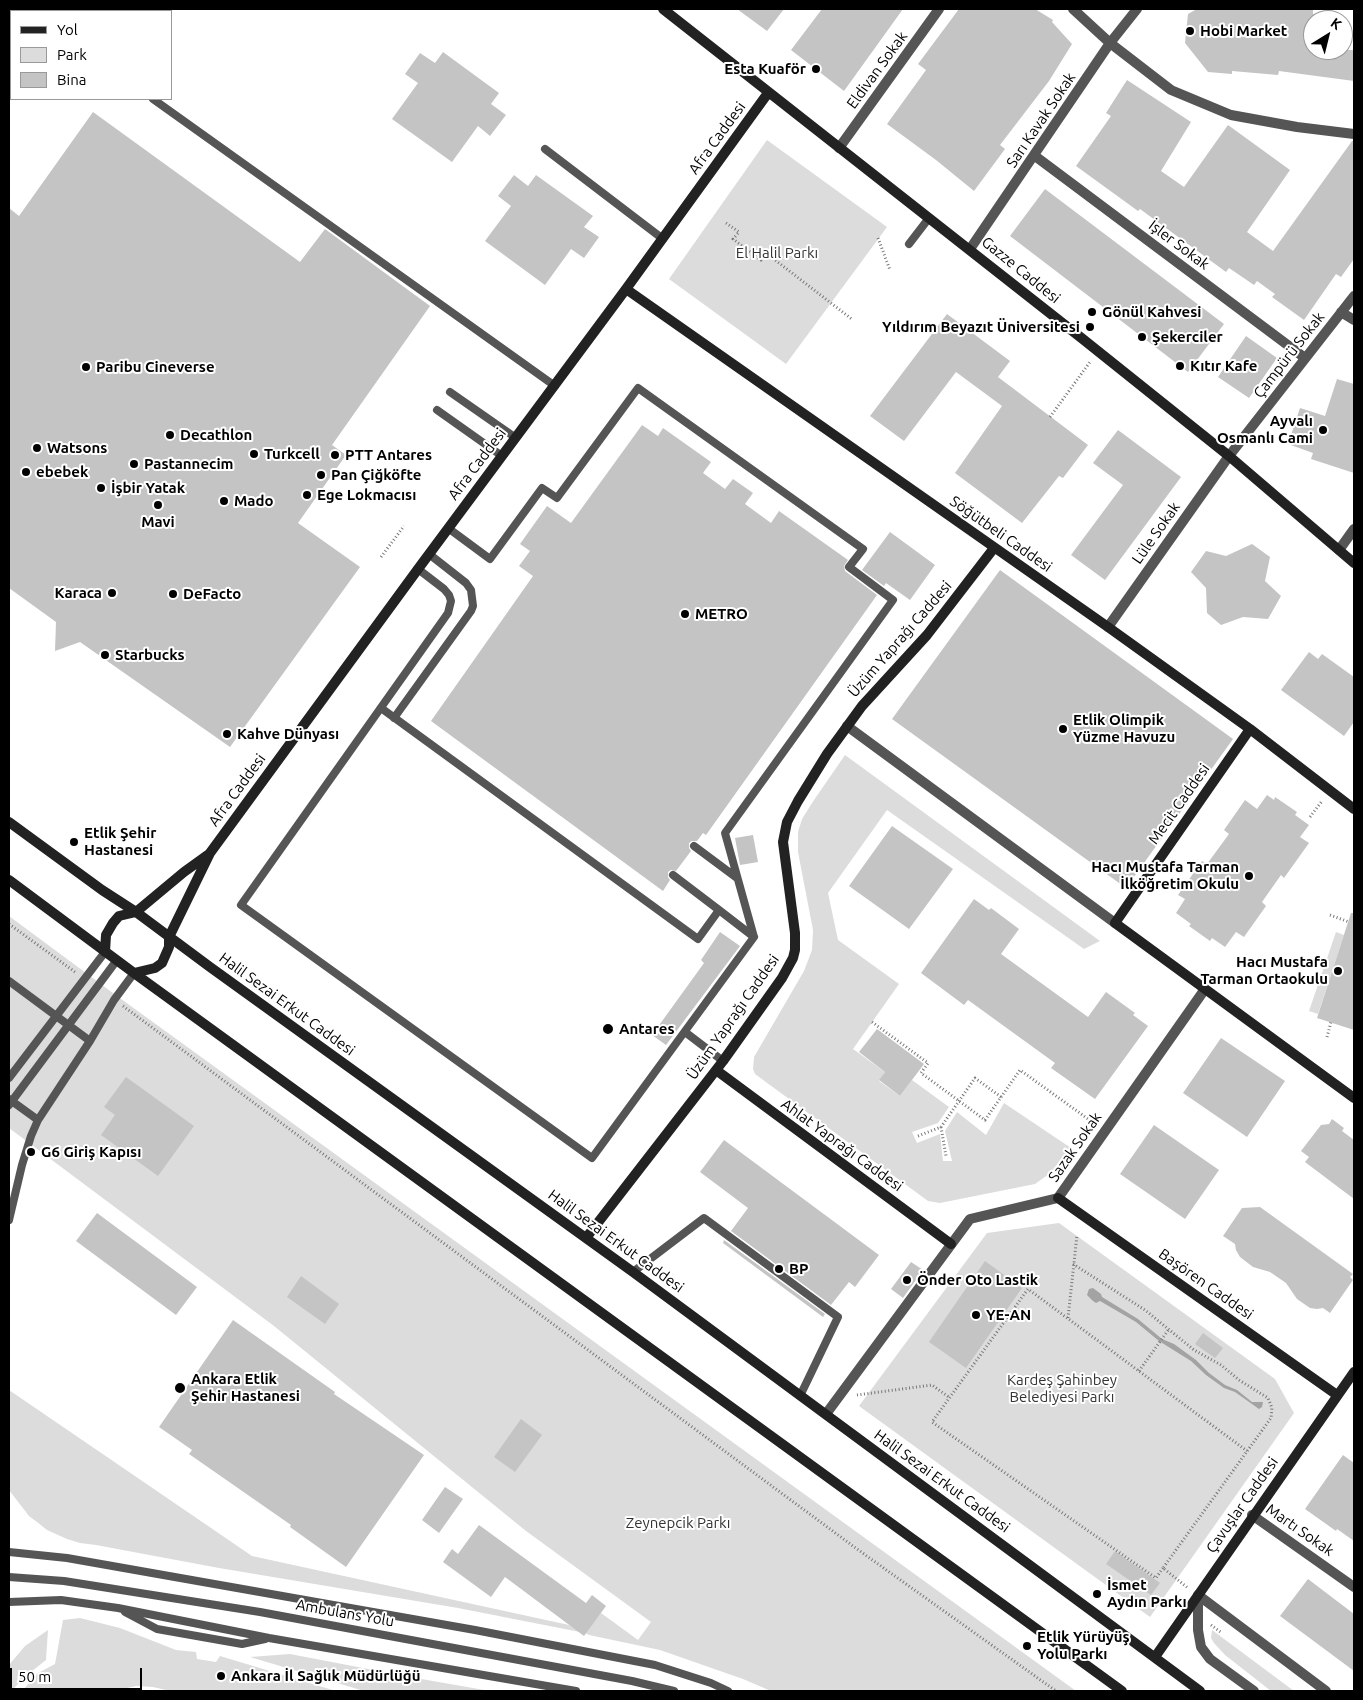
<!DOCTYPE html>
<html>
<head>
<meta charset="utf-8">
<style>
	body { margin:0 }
	#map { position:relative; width:1363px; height:1700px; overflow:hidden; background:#fff; font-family:Ubuntu,sans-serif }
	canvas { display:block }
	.frame { position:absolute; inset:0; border:10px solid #000; pointer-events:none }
	.legend { position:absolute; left:10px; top:10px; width:162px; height:90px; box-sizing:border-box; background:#fff; border:1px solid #999; margin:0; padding:6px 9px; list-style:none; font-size:15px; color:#000 }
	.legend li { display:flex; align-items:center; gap:10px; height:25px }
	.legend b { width:25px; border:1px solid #999 }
	.north { position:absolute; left:1303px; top:10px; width:50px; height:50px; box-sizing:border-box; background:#fff; border:1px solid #999; border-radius:50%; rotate:36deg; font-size:14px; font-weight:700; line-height:20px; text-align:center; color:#000 }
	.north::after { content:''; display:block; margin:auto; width:18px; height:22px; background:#000; clip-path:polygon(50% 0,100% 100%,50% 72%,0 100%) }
	.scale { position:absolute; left:10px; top:1668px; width:132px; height:22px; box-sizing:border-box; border:2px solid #000; border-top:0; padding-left:6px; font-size:15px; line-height:18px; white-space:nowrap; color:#000; -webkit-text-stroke:4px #fff; paint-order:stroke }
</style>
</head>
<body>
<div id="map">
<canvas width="1363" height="1700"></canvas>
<div class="frame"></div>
<ul class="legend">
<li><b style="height:6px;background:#222"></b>Yol</li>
<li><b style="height:14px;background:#dcdcdc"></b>Park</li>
<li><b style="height:14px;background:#c4c4c4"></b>Bina</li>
</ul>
<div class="north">K</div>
<div class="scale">50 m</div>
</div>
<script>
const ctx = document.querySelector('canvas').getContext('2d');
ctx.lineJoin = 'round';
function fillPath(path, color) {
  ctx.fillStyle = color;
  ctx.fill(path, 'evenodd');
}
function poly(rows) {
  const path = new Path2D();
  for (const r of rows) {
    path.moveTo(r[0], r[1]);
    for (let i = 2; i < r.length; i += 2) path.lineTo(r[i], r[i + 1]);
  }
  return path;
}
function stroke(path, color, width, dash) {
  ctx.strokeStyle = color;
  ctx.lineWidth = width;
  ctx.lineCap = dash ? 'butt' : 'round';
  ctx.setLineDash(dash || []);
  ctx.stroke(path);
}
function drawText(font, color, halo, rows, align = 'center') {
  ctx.font = font + ' Ubuntu,sans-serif';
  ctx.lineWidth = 4;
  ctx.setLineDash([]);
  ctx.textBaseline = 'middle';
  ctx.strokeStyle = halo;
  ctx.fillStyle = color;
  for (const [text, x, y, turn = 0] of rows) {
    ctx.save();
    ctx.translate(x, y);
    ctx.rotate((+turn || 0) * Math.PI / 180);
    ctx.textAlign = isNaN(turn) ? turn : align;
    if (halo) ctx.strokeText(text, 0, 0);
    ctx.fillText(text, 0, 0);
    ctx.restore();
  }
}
const green = poly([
	[767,140,887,227,786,364,669,279],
	[845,755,1100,941,1084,949,887,810,828,893,838,940,899,984,853,1049,885,1072,879,1081,900,1096,912,1080,949,1107,938,1123,912,1132,917,1143,940,1134,943,1161,952,1161,945,1131,957,1112,986,1135,1004,1103,1071,1148,1049,1174,1035,1184,940,1203,928,1201,755,1074,753,1069,754,1057,804,971,812,950,813,930,798,852,798,832,802,819,814,800],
	[9,916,117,996,1076,1691,771,1691,743,1679,660,1650,589,1635,585,1633,601,1613,638,1640,651,1622,526,1531,274,1326,9,1128],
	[1336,932,1344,935,1318,1014,1309,1011],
	[1059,1223,1275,1379,1294,1413,1150,1617,859,1406,987,1233],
	[9,1390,252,1556,569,1625,580,1632,458,1608,219,1568,96,1545,80,1543,67,1539,47,1530,37,1522,29,1516,9,1490],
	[80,1618,120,1628,176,1650,196,1652,197,1659,216,1662,220,1656,336,1691,170,1691,153,1687,136,1686,114,1691,22,1691,38,1673,55,1664,63,1620],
	[48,1630,46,1660,22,1679,12,1691,9,1691,9,1665,25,1646],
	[1212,1630,1294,1691,1271,1691,1225,1655,1214,1643,1211,1638],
	[290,1654,410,1677,490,1691,364,1691,250,1657]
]);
const water = poly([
	[1093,1288,1101,1294,1102,1297,1138,1319,1162,1339,1174,1344,1196,1360,1209,1373,1225,1385,1237,1390,1252,1402,1263,1402,1262,1407,1259,1409,1235,1392,1224,1388,1206,1375,1191,1361,1159,1341,1136,1322,1100,1301,1096,1303,1093,1301,1087,1295,1089,1289]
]);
const building = poly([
	[737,9,784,9,767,31],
	[822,9,903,9,844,91,791,50],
	[959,9,1035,9,1053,20,1052,22,1072,44,1049,81,1000,145,1005,149,974,191,936,160,887,124,926,70,918,64],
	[1197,9,1313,9,1313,50,1354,50,1354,81,1279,71,1278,75,1232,71,1232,74,1208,72,1185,43,1188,14],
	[443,52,499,93,491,104,506,115,490,136,478,126,452,162,392,119,418,83,405,74,420,53,435,63],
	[1127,80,1191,122,1161,171,1184,187,1228,125,1290,170,1247,232,1273,251,1352,141,1354,141,1354,259,1341,277,1336,274,1304,320,1272,297,1275,294,1257,281,1254,285,1229,268,1226,272,1140,209,1138,211,1076,166,1111,116,1106,113],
	[93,112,300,262,325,229,430,306,332,445,346,455,298,523,360,567,230,747,80,642,55,651,56,622,9,588,9,208,19,216],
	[514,175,528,186,536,175,593,216,584,227,599,237,584,258,571,249,545,285,485,241,511,206,498,196],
	[1045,189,1224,324,1188,372,1010,236],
	[947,314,1010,361,998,377,1088,445,1063,478,1059,476,1022,523,955,473,1002,406,956,372,904,441,870,416],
	[1246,336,1277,358,1249,398,1218,377],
	[1337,379,1354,384,1354,473,1311,459,1313,453,1288,444,1300,408,1325,416],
	[642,425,658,436,663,428,711,462,703,473,725,489,733,479,753,493,745,504,771,523,779,511,848,560,844,566,845,571,877,595,706,835,703,833,697,841,692,841,689,843,689,848,691,851,676,871,671,870,668,872,668,877,670,880,663,891,431,721,533,576,519,566,530,551,520,544,547,506,571,523],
	[1118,430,1181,477,1105,580,1071,555,1123,485,1093,463],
	[890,532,935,565,910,600,886,583,884,586,862,570],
	[1252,544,1270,557,1265,581,1281,596,1268,619,1243,617,1221,625,1207,613,1206,588,1191,572,1206,551,1226,556],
	[1000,570,1233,739,1126,888,892,719],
	[1309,652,1318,659,1322,654,1354,677,1354,722,1344,736,1281,690],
	[1267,795,1274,800,1275,797,1297,812,1295,815,1309,825,1300,837,1309,843,1284,878,1281,875,1262,902,1266,906,1244,937,1236,932,1225,947,1212,938,1210,941,1189,926,1191,924,1176,913,1185,899,1178,895,1202,861,1207,864,1229,834,1224,830,1245,800,1257,809],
	[892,826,953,869,909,929,849,886],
	[753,835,758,862,740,865,735,838],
	[974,899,989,910,991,908,1019,929,1001,954,1088,1017,1106,992,1135,1013,1133,1015,1148,1026,1095,1099,1051,1068,1055,1063,968,1000,964,1005,921,973],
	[1351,913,1354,913,1354,1030,1317,1018],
	[720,932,740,946,666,1045,652,1035,704,963,701,960],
	[877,1029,924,1064,900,1096,879,1080,885,1072,859,1052],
	[1221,1038,1285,1081,1247,1137,1183,1093],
	[126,1077,194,1126,158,1176,101,1135,115,1115,104,1107],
	[1332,1119,1344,1128,1342,1131,1354,1140,1354,1199,1305,1162,1309,1157,1301,1151,1321,1125,1329,1124],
	[1154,1125,1219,1170,1185,1219,1120,1174],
	[724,1140,879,1255,855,1287,849,1282,831,1305,731,1231,748,1208,700,1172],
	[1260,1207,1353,1274,1350,1277,1353,1280,1330,1313,1323,1308,1317,1309,1310,1308,1297,1299,1286,1283,1270,1272,1253,1267,1240,1257,1236,1250,1235,1244,1223,1236,1242,1208],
	[97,1213,197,1287,176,1315,76,1241],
	[724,1240,825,1314,823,1317,723,1243],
	[985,1261,1022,1288,966,1368,929,1342],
	[911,1262,923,1270,903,1298,891,1289],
	[301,1276,339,1304,325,1324,287,1297],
	[233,1320,335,1392,334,1394,424,1455,346,1567,290,1527,291,1525,189,1454,192,1450,159,1427],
	[1203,1333,1223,1348,1215,1358,1195,1344],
	[521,1419,542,1435,515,1472,494,1457],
	[1343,1455,1354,1463,1354,1541,1337,1529,1336,1531,1305,1509],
	[445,1487,463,1499,439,1533,422,1520],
	[479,1525,586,1603,592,1595,606,1606,584,1636,505,1577,491,1597,443,1562,452,1549,458,1554],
	[1115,1551,1160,1583,1151,1595,1106,1564],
	[1308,1579,1354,1614,1354,1671,1280,1616]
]);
const path = poly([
	[726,223,739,232,733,239,761,260,766,253,853,320],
	[878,238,890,270],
	[1050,417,1090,362],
	[381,557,404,526],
	[1310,817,1322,801],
	[1330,915,1349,922],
	[9,924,75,972],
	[123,1006,857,1549,1056,1691],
	[872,1022,928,1063,921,1073,985,1120,1020,1070,1095,1124],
	[1327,1037,1331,1022],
	[941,1127,946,1156],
	[918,1136,941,1127,975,1078,1001,1097],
	[1073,1264,1145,1310,1194,1350,1221,1365,1239,1380,1268,1398,1272,1408,1271,1418,1163,1568,1188,1588],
	[1068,1318,1077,1235],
	[1139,1371,1169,1329],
	[857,1395,932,1385,950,1398],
	[1163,1568,1156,1578,932,1422,1028,1289,1247,1451],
	[1211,1625,1222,1633]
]);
const lane = poly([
	[153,99,555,386],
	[545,149,663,239],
	[909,244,929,218],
	[450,392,516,438],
	[437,410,502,456],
	[418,569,444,589,449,595,451,601,448,613,241,905,592,1158,754,937,725,833,893,600,849,567,863,549,638,388,557,498,542,488,490,559,448,528],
	[381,708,698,939,719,910,754,937],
	[394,718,471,611,473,606,471,590,466,583,429,554],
	[694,846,737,878],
	[673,875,719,910],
	[9,981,90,1041],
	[685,1032,723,1061],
	[9,1078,105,952],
	[9,1099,38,1120],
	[9,1105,117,960],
	[9,1220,22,1165,31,1136,38,1120,90,1041,114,1000,134,973],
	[633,1272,704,1218,838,1317,800,1396],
	[9,1552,67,1558,475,1630,655,1665,711,1683,728,1691],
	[9,1577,64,1581,260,1612,632,1681,674,1691],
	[9,1602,61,1600,118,1608,269,1638,576,1691],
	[125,1612,157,1629,242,1644,265,1639]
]);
const street = poly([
	[1073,9,1110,43,1171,90,1231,115,1297,127,1354,134],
	[839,148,939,9],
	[1035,156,1305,358],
	[970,249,1110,43,1137,9],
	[1341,312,1354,320],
	[1339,550,1354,529],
	[1108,627,1229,456,1354,296],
	[847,726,1115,923],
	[826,1414,970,1219,1058,1198,1205,989],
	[1252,1515,1354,1587],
	[1198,1595,1326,1691],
	[1198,1595,1198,1630,1201,1647,1210,1659,1254,1691]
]);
const secondary = poly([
	[663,9,1084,340,1229,456,1354,563],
	[626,289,1108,627,1250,729,1354,809],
	[1250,729,1115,923,1354,1098],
	[9,822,102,890,136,912,210,967,633,1272,1200,1691],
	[9,880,134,973,1122,1691],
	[136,912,184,872,209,854],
	[105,952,106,935,113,923,119,916,136,912],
	[134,973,155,968,162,963,169,947,169,937,210,853,418,569,626,289,768,93],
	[716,1070,951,1244],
	[1058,1198,1337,1395],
	[586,1238,723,1061,782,978,793,958,795,950,795,933,783,842,787,822,798,801,827,754,862,706,927,635,994,548],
	[1155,1657,1354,1372]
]);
const markers = [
	[1190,31,5,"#000"],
	[816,69,5,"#000"],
	[1092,312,5,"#000"],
	[1090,327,5,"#000"],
	[1142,337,5,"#000"],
	[1180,366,5,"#000"],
	[86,367,5,"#000"],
	[1323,430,5,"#000"],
	[170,435,5,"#000"],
	[37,448,5,"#000"],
	[254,454,5,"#000"],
	[335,455,5,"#000"],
	[134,464,5,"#000"],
	[26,472,5,"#000"],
	[321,475,5,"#000"],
	[101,488,5,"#000"],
	[307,495,5,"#000"],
	[224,501,5,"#000"],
	[158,505,5,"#000"],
	[112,593,5,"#000"],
	[173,594,5,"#000"],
	[685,614,5,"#000"],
	[105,655,5,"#000"],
	[1063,729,5,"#000"],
	[227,734,5,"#000"],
	[74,842,5,"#000"],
	[1249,876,5,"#000"],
	[1338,971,5,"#000"],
	[608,1029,6,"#000"],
	[31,1152,5,"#000"],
	[779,1269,5,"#000"],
	[907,1280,5,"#000"],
	[976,1315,5,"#000"],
	[180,1388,6,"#000"],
	[1097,1594,5,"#000"],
	[1027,1646,5,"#000"],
	[221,1676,5,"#000"]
];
const poiNames = [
	["Hobi Market",1200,31],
	["Esta Kuaför",806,69,"right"],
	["Gönül Kahvesi",1102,312],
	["Yıldırım Beyazıt Üniversitesi",1080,327,"right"],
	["Şekerciler",1152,337],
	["Kıtır Kafe",1190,366],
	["Paribu Cineverse",96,367],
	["Ayvalı",1313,421,"right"],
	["Osmanlı Cami",1313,438,"right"],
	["Decathlon",180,435],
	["Watsons",47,448],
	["Turkcell",264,454],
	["PTT Antares",345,455],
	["Pastannecim",144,464],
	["ebebek",36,472],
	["Pan Çiğköfte",331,475],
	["İşbir Yatak",111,488],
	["Ege Lokmacısı",317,495],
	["Mado",234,501],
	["Mavi",158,522,"center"],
	["Karaca",102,593,"right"],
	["DeFacto",183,594],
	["METRO",695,614],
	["Starbucks",115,655],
	["Etlik Olimpik",1073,720],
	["Yüzme Havuzu",1073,737],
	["Kahve Dünyası",237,734],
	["Etlik Şehir",84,833],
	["Hastanesi",84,850],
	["Hacı Mustafa Tarman",1239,867,"right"],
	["İlköğretim Okulu",1239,884,"right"],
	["Hacı Mustafa",1328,962,"right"],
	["Tarman Ortaokulu",1328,979,"right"],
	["Antares",619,1029],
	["G6 Giriş Kapısı",41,1152],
	["BP",789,1269],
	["Önder Oto Lastik",917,1280],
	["YE-AN",986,1315],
	["Ankara Etlik",191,1379],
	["Şehir Hastanesi",191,1396],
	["İsmet",1107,1585],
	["Aydın Parkı",1107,1602],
	["Etlik Yürüyüş",1037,1637],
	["Yolu Parkı",1037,1654],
	["Ankara İl Sağlık Müdürlüğü",231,1676]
];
const streetNames = [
	["Eldivan Sokak",877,70,-54],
	["Sarı Kavak Sokak",1041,120,-56],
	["Afra Caddesi",717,138,-54],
	["İşler Sokak",1179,245,37],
	["Gazze Caddesi",1021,270,39],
	["Çampürü Sokak",1289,355,-52],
	["Afra Caddesi",477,464,-53],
	["Lüle Sokak",1156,533,-55],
	["Söğütbeli Caddesi",1001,534,35],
	["Üzüm Yaprağı Caddesi",900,639,-49],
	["Afra Caddesi",237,790,-54],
	["Mecit Caddesi",1179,804,-55],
	["Halil Sezai Erkut Caddesi",287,1004,36],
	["Üzüm Yaprağı Caddesi",733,1017,-55],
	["Ahlat Yaprağı Caddesi",842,1145,36],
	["Sazak Sokak",1075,1147,-55],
	["Halil Sezai Erkut Caddesi",616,1241,36],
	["Başören Caddesi",1206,1284,35],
	["Halil Sezai Erkut Caddesi",942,1481,36],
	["Çavuşlar Caddesi",1242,1505,-55],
	["Martı Sokak",1300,1530,35],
	["Ambulans Yolu",345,1613,10]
];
const parkNames = [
	["El Halil Parkı",777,253],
	["Kardeş Şahinbey",1062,1380],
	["Belediyesi Parkı",1062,1397],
	["Zeynepcik Parkı",678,1523]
];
fillPath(green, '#dcdcdc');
fillPath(water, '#a3a3a3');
fillPath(building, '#c4c4c4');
stroke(path, '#777', 3, [1, 2.5]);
stroke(lane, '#555', 8);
stroke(street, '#555', 10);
stroke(secondary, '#222', 10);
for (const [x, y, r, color] of markers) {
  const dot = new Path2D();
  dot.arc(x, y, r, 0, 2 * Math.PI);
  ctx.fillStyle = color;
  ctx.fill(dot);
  stroke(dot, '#fff', 2);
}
drawText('bold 15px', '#000', '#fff', poiNames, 'left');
drawText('15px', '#000', '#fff', streetNames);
drawText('15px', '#333', '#fff', parkNames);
</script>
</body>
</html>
